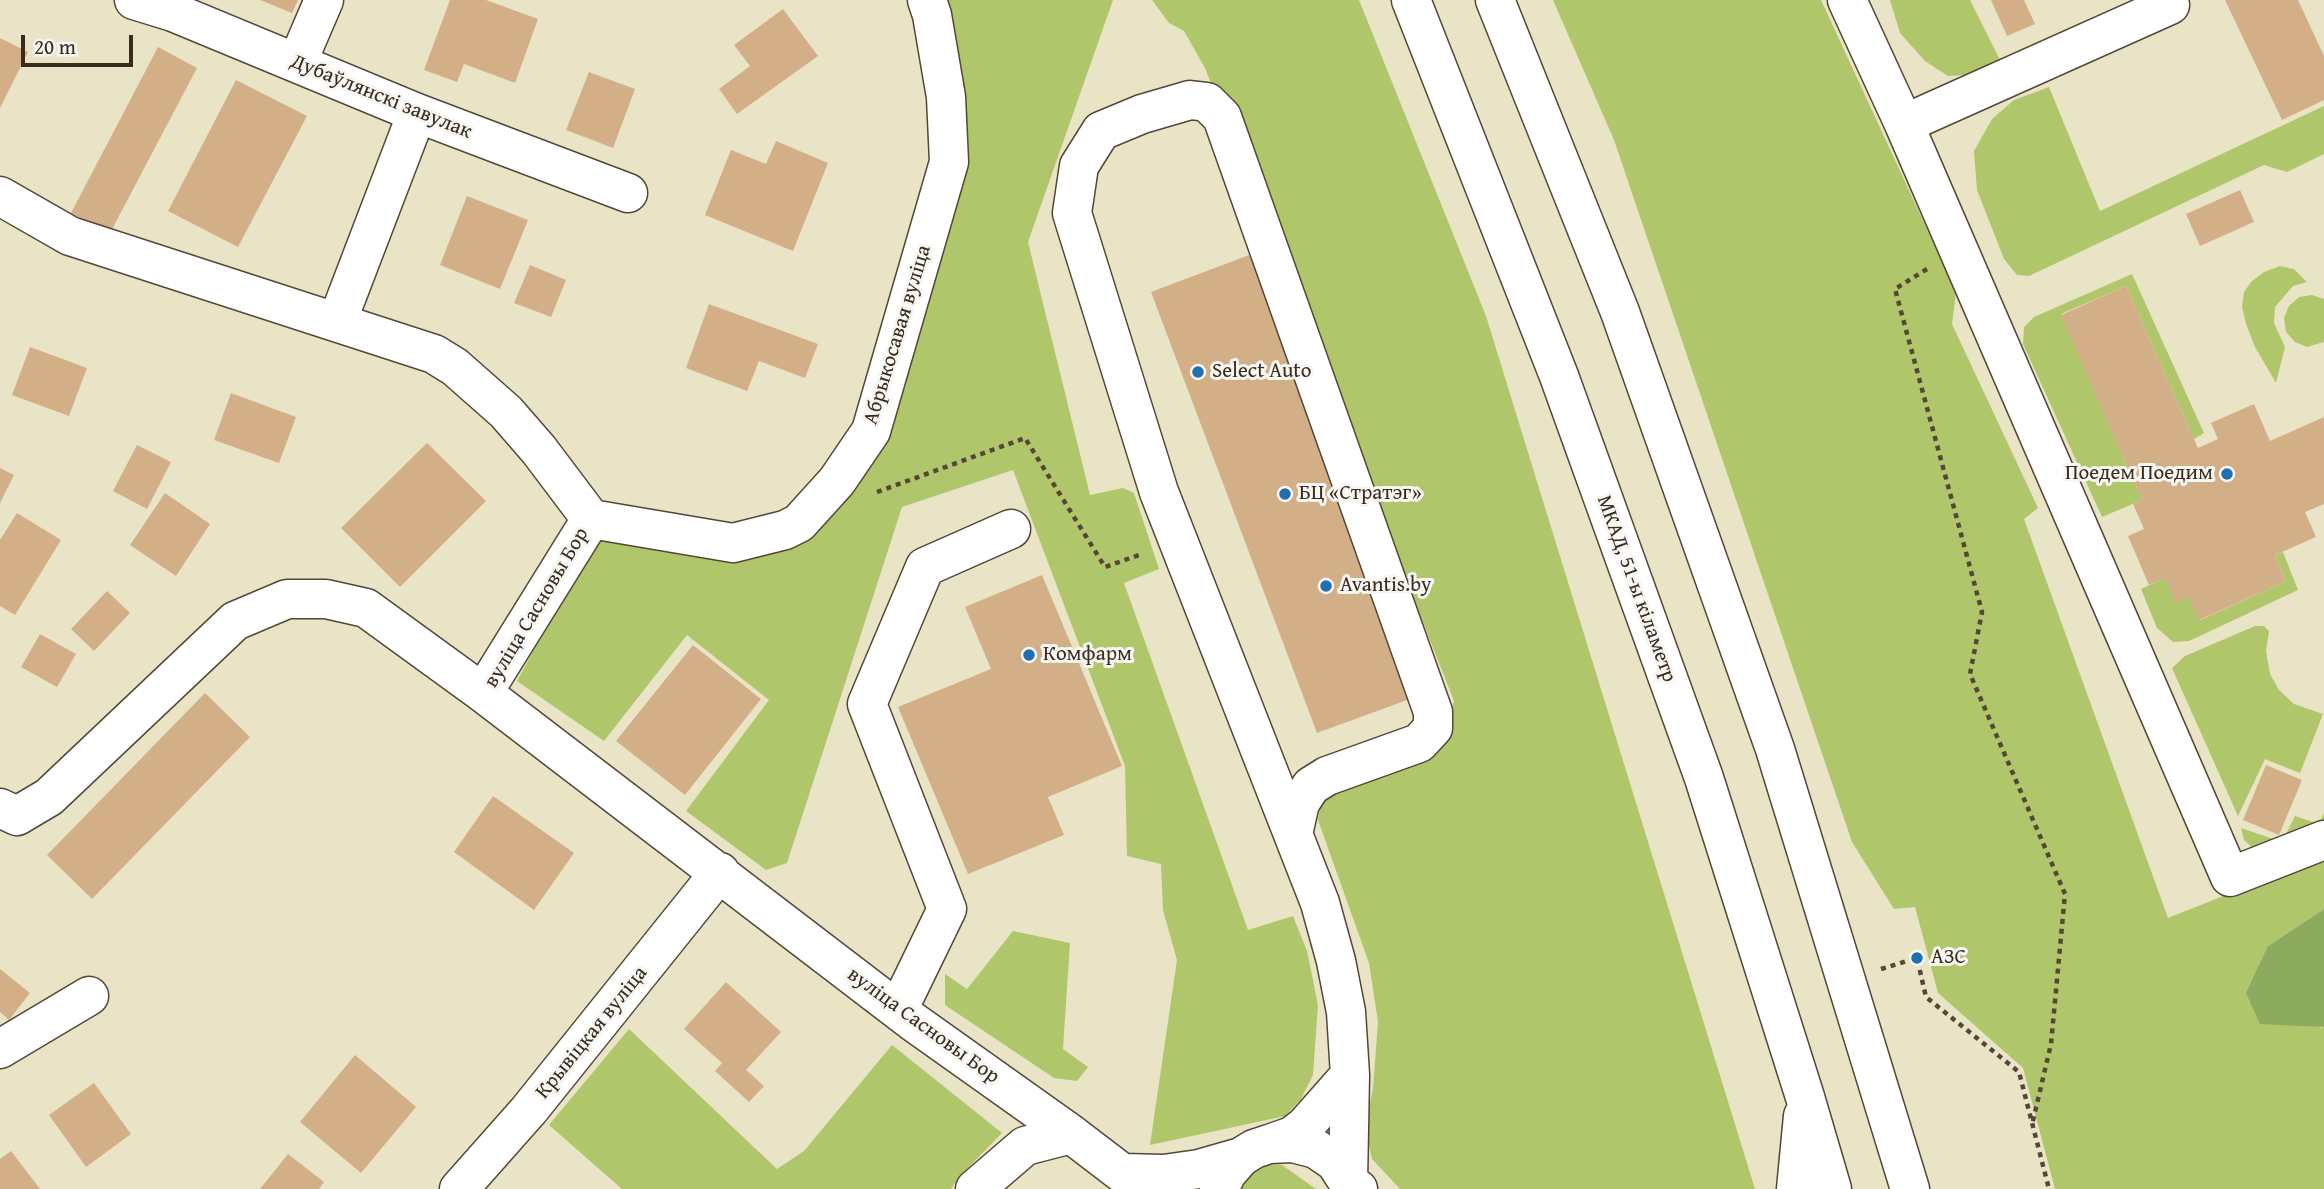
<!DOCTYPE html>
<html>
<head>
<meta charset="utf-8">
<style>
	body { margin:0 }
	#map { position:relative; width:2324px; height:1189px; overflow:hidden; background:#e9e4c6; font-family:"Gentium Book Plus",serif }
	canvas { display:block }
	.scale { position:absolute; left:21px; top:35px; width:112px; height:32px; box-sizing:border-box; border:4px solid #3b2a1e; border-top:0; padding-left:9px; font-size:21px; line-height:24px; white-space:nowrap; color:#3b2a1e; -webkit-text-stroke:5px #f6f6f2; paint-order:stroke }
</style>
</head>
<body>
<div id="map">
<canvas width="2324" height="1189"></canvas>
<div class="scale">20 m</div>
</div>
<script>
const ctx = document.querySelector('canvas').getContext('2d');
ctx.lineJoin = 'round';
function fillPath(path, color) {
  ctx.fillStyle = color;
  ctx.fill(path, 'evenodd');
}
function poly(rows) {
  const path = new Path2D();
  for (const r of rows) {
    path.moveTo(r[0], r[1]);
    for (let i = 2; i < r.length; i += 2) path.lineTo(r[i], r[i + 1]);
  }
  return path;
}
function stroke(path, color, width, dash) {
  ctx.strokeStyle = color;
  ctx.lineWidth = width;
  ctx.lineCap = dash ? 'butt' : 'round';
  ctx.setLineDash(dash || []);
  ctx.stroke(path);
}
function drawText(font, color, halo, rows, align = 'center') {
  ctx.font = font + ' "Gentium Book Plus",serif';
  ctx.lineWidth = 6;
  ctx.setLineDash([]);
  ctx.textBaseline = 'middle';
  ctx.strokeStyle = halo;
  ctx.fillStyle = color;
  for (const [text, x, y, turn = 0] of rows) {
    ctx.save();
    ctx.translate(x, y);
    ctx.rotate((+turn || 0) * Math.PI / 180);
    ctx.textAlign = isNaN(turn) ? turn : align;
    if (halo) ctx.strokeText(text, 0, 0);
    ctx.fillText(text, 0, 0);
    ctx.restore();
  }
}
const green = poly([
	[940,0,1113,0,1028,242,1090,495,1123,488,1134,493,1159,569,1124,583,1248,930,1293,916,1307,951,1318,1005,1313,1075,1301,1099,1285,1116,1150,1145,1177,960,1163,910,1161,864,1127,856,1125,766,1013,470,902,507,787,863,766,870,686,811,769,700,687,635,604,741,517,681,598,532,731,557,818,531,861,478,966,168],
	[1152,0,1359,0,1486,316,1755,1189,1400,1189,1372,1159,1365,1128,1373,1088,1378,1022,1369,963,1318,820,1321,802,1446,727,1454,701,1205,68,1184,31,1169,23],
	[1553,0,1821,0,1956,292,1952,324,2038,508,2024,519,2168,918,2324,856,2324,909,2268,946,2320,1028,2324,1027,2324,1189,2055,1189,2023,1068,1938,993,1915,907,1894,909,1852,842,1614,140],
	[1890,0,1970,0,2000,60,1969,75,1948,76,1925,61,1900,33],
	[2049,87,2100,211,2324,106,2324,154,2287,172,2264,165,2029,276,2017,275,2004,259,1977,190,1974,151,1992,119,2014,100],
	[2280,266,2294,269,2307,282,2293,286,2275,307,2274,323,2285,347,2276,383,2255,347,2246,324,2242,307,2244,292,2251,282,2264,272],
	[2132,274,2204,433,2194,439,2126,286,2061,314,2142,500,2102,517,2023,344,2024,327,2034,317],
	[2312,295,2324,299,2324,342,2307,347,2295,342,2286,332,2284,318,2289,306,2299,297],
	[2283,552,2298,590,2189,641,2173,642,2157,628,2141,589,2165,578,2189,597,2200,620,2286,581,2275,555],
	[2255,626,2264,626,2269,631,2266,651,2270,674,2279,690,2294,704,2323,714,2300,773,2265,759,2238,816,2172,668,2185,656],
	[2324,813,2324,827,2257,852,2244,840,2241,828,2282,842,2295,816,2319,824],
	[1013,931,1070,943,1063,1049,1088,1067,1077,1081,1054,1078,945,1005,945,974,967,989],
	[629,1029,777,1169,804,1151,892,1045,1002,1133,960,1176,951,1189,622,1189,549,1125],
	[1270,1164,1282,1165,1316,1189,1239,1189,1255,1169]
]);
const forest = poly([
	[2324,909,2324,1027,2260,1024,2246,993,2268,946]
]);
const building = poly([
	[260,0,298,0,292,13],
	[450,0,486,0,538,19,515,83,464,64,457,82,424,70],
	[1991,0,2024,0,2035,24,2007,36],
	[2225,0,2298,0,2324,56,2324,100,2282,120],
	[783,9,818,56,737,114,719,89,750,66,734,45],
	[0,38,28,52,0,108],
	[158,47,197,68,110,233,71,213],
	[589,72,635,89,613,148,566,130],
	[236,80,307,116,238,247,168,211],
	[776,141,828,163,793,251,705,215,731,150,766,164],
	[2240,190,2254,222,2200,246,2186,214],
	[467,196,528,220,500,289,440,265],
	[1252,254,1418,696,1317,733,1151,292],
	[530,265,566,280,551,317,514,303],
	[2126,286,2198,448,2218,439,2211,423,2254,404,2270,441,2324,417,2324,504,2305,512,2316,537,2275,555,2286,581,2199,620,2189,597,2176,603,2165,578,2149,585,2128,536,2144,529,2133,504,2142,500,2061,315],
	[709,304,818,344,805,378,759,361,747,391,686,368],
	[30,347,87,368,69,416,12,395],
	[231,393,296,417,279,463,214,440],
	[427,443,486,501,400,587,341,528],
	[137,445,171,462,147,509,113,491],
	[0,468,14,475,0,503],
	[165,493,210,524,176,576,130,545],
	[17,513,61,540,15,615,0,606,0,540],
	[1042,575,1122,766,1048,797,1064,835,968,874,898,707,991,669,965,607],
	[107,591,130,613,94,651,71,629],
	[40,634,76,654,57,687,21,667],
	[693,645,761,699,685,795,616,741],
	[205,693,250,737,92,899,47,855],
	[2266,765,2302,780,2279,835,2243,820],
	[493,796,574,853,534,910,454,852],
	[0,969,30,993,9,1020,0,1012],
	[726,982,781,1032,746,1070,764,1086,749,1102,715,1071,722,1063,684,1029],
	[355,1055,416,1107,361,1173,300,1122],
	[94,1083,131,1134,86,1167,49,1115],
	[11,1151,40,1189,0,1189,0,1159],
	[288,1154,324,1182,319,1189,260,1189]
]);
const path = poly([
	[1927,269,1895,289,1982,612,1970,674,2065,894,2051,1044,2032,1125],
	[877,492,1025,438,1105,567,1142,554],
	[1881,969,1917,958,1926,997,2019,1072,2049,1189]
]);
const minor = poly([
	[134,0,173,12,417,113,628,193],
	[1847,0,1904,124,2230,877,2324,840],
	[297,63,324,0],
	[1904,124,2170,5],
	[0,196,70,236,434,354,455,367,506,412,539,450,591,519],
	[337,322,417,113],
	[591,519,733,543,785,530,799,523,837,481,871,431,949,162,946,97,932,15,927,0],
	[483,693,591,519],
	[0,808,17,816,49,797,235,621,287,599,326,599,366,608,483,693,912,1021,1071,1134,1143,1189],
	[1293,834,1300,803,1311,786,1327,776,1419,743,1433,728,1433,712,1222,117,1207,102,1190,100,1142,114,1101,131,1079,166,1072,213,1159,492,1320,903,1336,961,1346,1012,1350,1075],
	[898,1010,947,909,867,704,925,567,1011,529],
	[0,1049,89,996],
	[1269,1144,1292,1136,1305,1126,1350,1075,1348,1182,1358,1189],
	[1123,1173,1164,1174,1199,1169,1241,1157],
	[459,1189,529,1110,720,872],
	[975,1189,1025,1146,1071,1134],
	[1219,1189,1227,1173,1241,1157,1254,1149,1269,1144,1293,1143,1316,1149,1335,1162,1348,1182,1350,1189]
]);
const highway = poly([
	[1411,0,1559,376,1704,778,1805,1097,1832,1189],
	[1495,0,1620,312,1775,749,1910,1189],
	[1796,1189,1803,1116]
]);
const markers = [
	[1198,372,7,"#1f6fb2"],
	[2227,474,7,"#1f6fb2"],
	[1285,494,7,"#1f6fb2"],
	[1326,586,7,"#1f6fb2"],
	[1029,655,7,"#1f6fb2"],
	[1917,958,7,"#1f6fb2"]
];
const streetNames = [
	["Дубаўлянскі завулак",381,97,22],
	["Абрыкосавая вуліца",898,335,-73],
	["МКАД, 51-ы кіламетр",1636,589,70],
	["вуліца Сасновы Бор",537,608,-59],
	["вуліца Сасновы Бор",923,1026,36],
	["Крывіцкая вуліца",592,1033,-51]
];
const poiNames = [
	["Select Auto",1212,372],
	["Поедем Поедим",2213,474,"right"],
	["БЦ «Стратэг»",1299,494],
	["Avantis.by",1340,586],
	["Комфарм",1043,655],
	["АЗС",1931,958]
];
fillPath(green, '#b0c66a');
fillPath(forest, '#8cab5e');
fillPath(building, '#d3af88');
stroke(minor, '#554637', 41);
stroke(highway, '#554637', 41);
stroke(path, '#554637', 4.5, [5, 5]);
stroke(minor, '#fff', 38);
stroke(highway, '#fff', 38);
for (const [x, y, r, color] of markers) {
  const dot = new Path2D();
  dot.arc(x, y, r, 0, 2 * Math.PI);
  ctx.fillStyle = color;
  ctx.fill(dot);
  stroke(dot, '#f6f6f2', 2.5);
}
drawText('21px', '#3b2a1e', '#f6f6f2', streetNames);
drawText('21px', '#3b2a1e', '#f6f6f2', poiNames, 'left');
</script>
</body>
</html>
